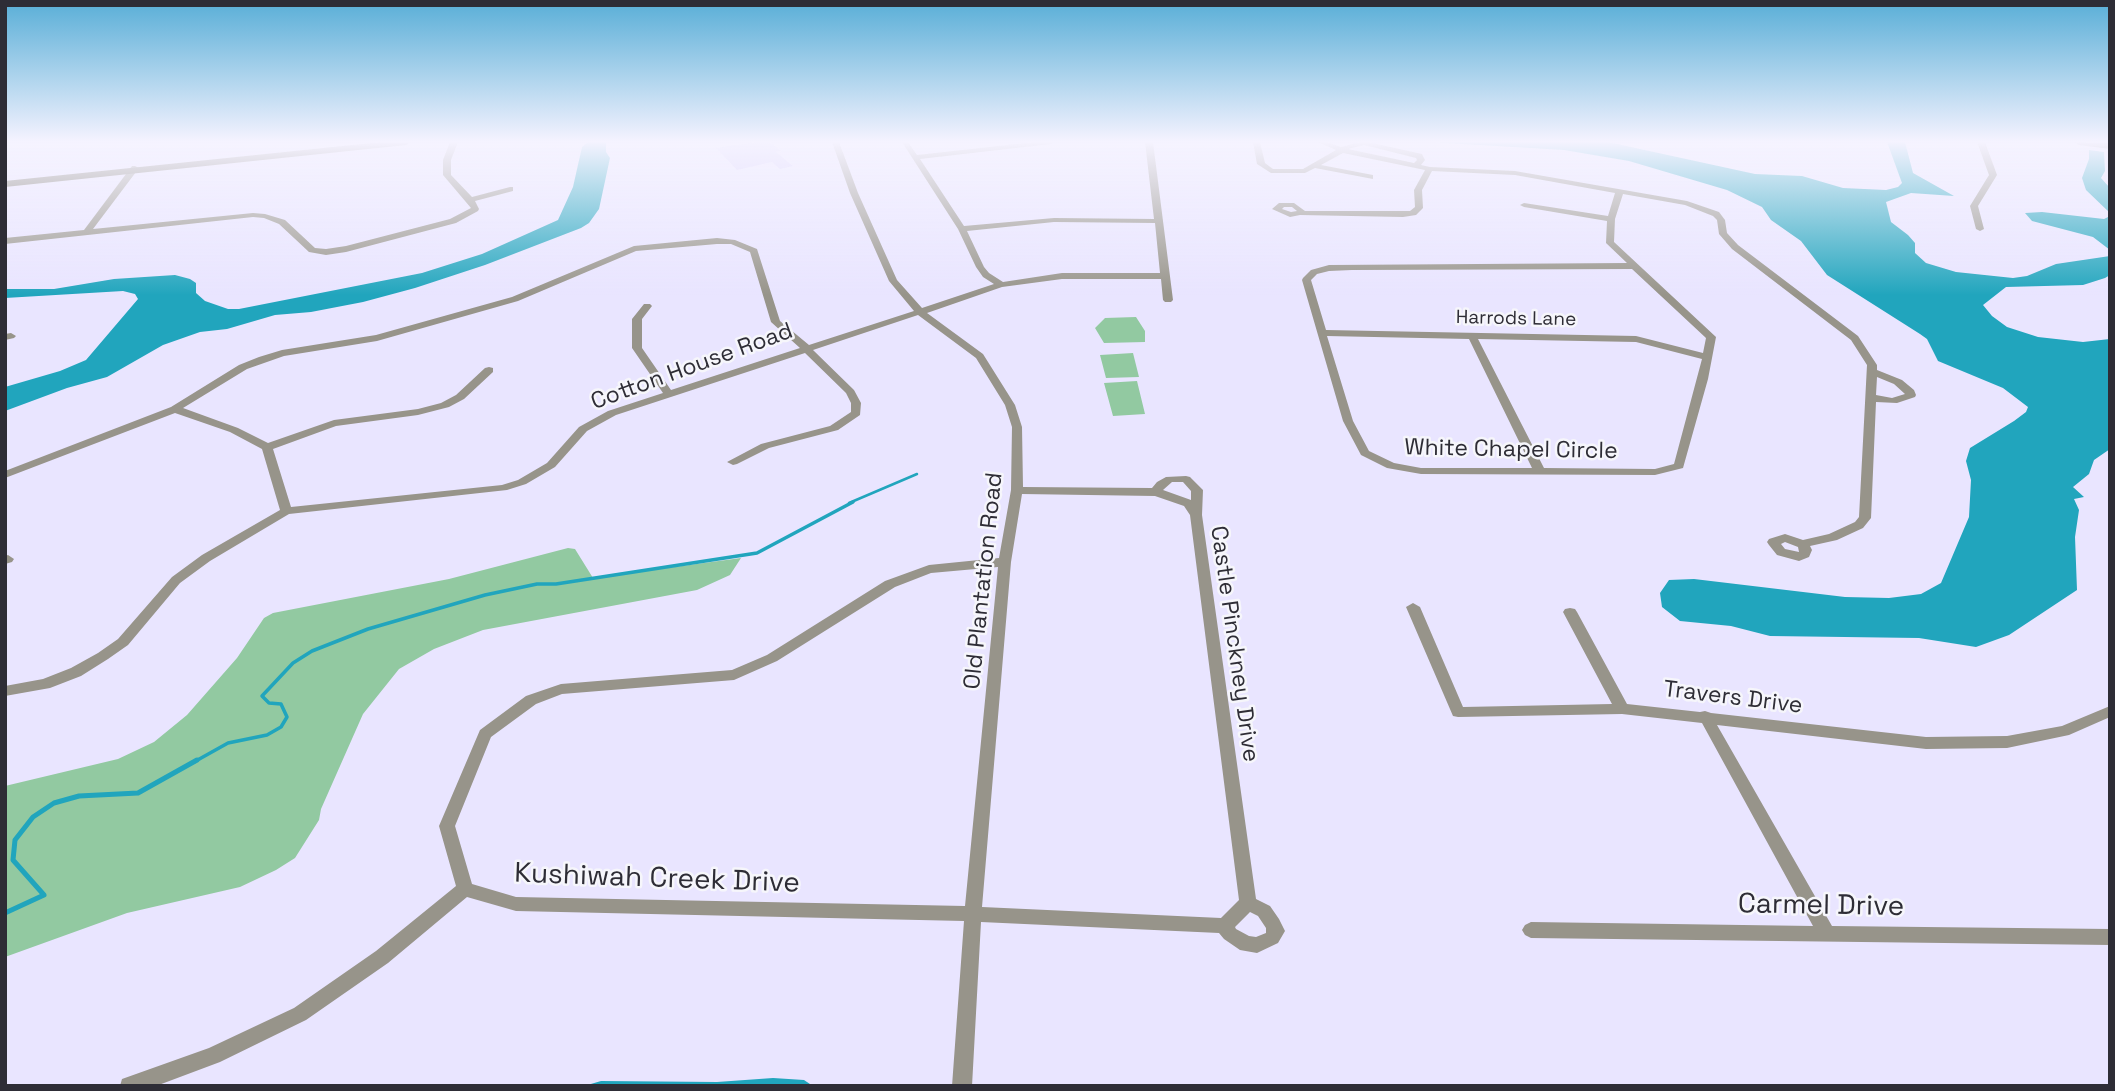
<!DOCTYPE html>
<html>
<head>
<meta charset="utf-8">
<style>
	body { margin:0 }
	#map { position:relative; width:2115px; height:1091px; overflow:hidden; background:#e9e5ff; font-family:"Space Grotesk",sans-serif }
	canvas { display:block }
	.frame { position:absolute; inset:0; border:7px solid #2e2d36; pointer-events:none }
</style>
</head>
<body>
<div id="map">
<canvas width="2115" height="1091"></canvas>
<div class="frame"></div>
</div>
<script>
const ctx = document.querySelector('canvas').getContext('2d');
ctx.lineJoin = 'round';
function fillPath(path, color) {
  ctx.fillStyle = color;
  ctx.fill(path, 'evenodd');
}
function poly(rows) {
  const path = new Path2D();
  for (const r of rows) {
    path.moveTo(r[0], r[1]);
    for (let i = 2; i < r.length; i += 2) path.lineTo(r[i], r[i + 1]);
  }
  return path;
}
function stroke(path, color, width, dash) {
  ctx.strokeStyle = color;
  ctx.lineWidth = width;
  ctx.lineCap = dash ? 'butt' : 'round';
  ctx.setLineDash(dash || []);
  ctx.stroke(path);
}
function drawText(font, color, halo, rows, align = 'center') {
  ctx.font = font + ' "Space Grotesk",sans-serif';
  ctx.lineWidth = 5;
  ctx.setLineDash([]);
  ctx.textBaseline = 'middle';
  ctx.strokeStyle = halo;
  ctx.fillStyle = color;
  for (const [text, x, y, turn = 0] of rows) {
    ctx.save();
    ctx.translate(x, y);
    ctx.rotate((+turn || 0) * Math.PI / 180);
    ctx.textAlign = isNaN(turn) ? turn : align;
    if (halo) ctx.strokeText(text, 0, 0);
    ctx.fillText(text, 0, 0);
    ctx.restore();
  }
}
const green = poly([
	[1136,317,1145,331,1145,342,1104,343,1095,328,1105,318],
	[1133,353,1139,377,1106,378,1100,355],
	[1137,381,1145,414,1113,416,1104,383],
	[568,548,575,549,593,578,741,558,730,575,697,590,483,630,434,649,399,669,363,714,321,809,319,820,295,858,276,870,240,887,127,913,5,957,5,786,118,759,154,742,187,715,237,658,264,618,273,613,449,579]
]);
const water = poly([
	[588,142,606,142,606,152,610,158,599,209,589,223,581,228,485,265,415,288,363,302,311,312,275,315,227,329,200,332,163,345,107,377,67,388,5,411,5,387,60,371,86,360,138,299,135,294,123,291,5,298,5,289,54,289,114,279,175,275,190,279,196,283,196,293,205,301,228,309,239,309,422,273,482,254,558,220,573,187,582,147],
	[1429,142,1608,142,1755,174,1802,176,1843,188,1886,190,1898,187,1902,183,1887,142,1905,142,1913,173,1954,196,1911,193,1886,202,1891,222,1908,235,1915,243,1915,253,1926,263,1956,272,2013,278,2027,276,2056,264,2110,256,2110,275,2105,278,2083,285,2006,287,1983,305,1992,316,2007,327,2038,337,2083,342,2110,339,2110,449,2094,460,2089,474,2073,487,2084,497,2074,499,2079,510,2075,537,2077,590,2009,635,1976,647,1919,638,1770,636,1731,626,1680,621,1662,607,1660,593,1669,580,1694,579,1845,597,1889,598,1921,594,1941,583,1969,517,1971,480,1966,461,1970,448,2014,421,2026,412,2028,407,2003,388,1938,361,1927,339,1920,334,1827,275,1801,241,1771,220,1762,207,1727,190,1629,161,1564,150],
	[2089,150,2104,152,2105,171,2101,178,2110,188,2110,213,2086,190,2082,178,2089,159],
	[2042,212,2104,219,2110,216,2110,250,2093,237,2032,221,2025,213],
	[773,1078,804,1080,813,1086,584,1086,601,1081,717,1082]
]);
const streamFar2 = poly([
	[849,503,917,474]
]);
const streamFar1 = poly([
	[194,762,228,743,267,735,281,727,287,717,281,704,269,703,262,696,293,663,312,651,368,629,485,595,537,584,556,584,757,553,853,502]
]);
const stream = poly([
	[5,913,44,895,13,860,15,840,33,817,54,803,79,796,138,793,197,760]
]);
const building = poly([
	[756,142,770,142,781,151,776,152,793,166,780,169,772,162,737,170,716,148]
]);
const minor = poly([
	[450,142,458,142,451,160,451,175,472,197,510,187,513,187,513,191,475,201,479,209,478,211,456,223,346,252,326,255,309,252,279,224,264,218,253,217,5,244,5,238,84,230,132,166,135,166,139,168,93,229,253,213,265,214,285,220,315,248,326,249,346,246,450,219,471,208,443,175,443,160,450,142],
	[832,142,839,142,858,193,897,280,922,308,994,284,983,277,976,267,958,229,902,142,908,142,917,155,1034,142,1054,142,1051,144,920,159,964,226,1054,218,1154,219,1145,142,1153,142,1173,300,1171,302,1165,302,1163,300,1161,279,1062,279,1002,287,927,313,983,354,1015,405,1022,427,1023,487,1152,488,1157,482,1166,477,1186,476,1190,477,1203,490,1202,515,1256,899,1270,906,1279,919,1285,931,1278,943,1257,953,1240,950,1224,939,1219,933,981,922,972,1086,952,1086,964,921,516,911,467,897,388,963,306,1020,220,1062,156,1086,120,1086,122,1079,209,1048,294,1008,376,951,456,886,439,826,480,730,526,696,561,684,732,670,767,655,885,581,929,565,999,558,1011,490,1012,427,1005,405,976,358,918,315,813,350,854,390,861,403,860,415,838,430,769,448,737,464,733,465,727,462,761,444,830,426,851,412,851,403,846,393,805,353,616,415,587,431,555,467,526,484,507,490,289,514,210,561,180,583,128,645,108,659,81,676,50,688,5,696,5,686,43,679,71,668,98,653,118,639,172,577,202,555,280,510,262,449,230,432,175,413,5,478,5,471,171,407,239,365,259,357,282,350,376,335,512,297,634,246,717,238,735,240,757,249,780,321,809,345,914,311,889,281,850,193,832,142],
	[1054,222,1155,223,1160,273,1062,273,1003,282,989,273,984,267,967,231,1054,222],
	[717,244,731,244,750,252,771,322,800,348,671,390,642,348,642,319,652,306,650,304,644,304,632,319,632,348,663,393,608,411,579,427,547,463,518,480,502,485,291,507,273,449,336,426,418,415,449,407,464,399,493,372,493,368,489,367,485,368,456,395,441,403,418,409,334,420,268,443,238,428,183,408,247,369,284,356,377,341,518,301,636,251,717,244],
	[1172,482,1183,482,1191,491,1191,500,1163,490,1172,482],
	[1022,494,1155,496,1184,506,1190,515,1239,900,1221,918,982,907,1011,562,1022,494],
	[998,567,965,906,516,897,472,884,455,826,491,737,536,704,562,694,734,680,777,661,895,587,931,573,998,567],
	[1250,912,1258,916,1266,928,1266,933,1256,937,1249,936,1236,929,1235,927,1250,912],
	[1253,142,1260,142,1265,163,1273,169,1303,169,1336,150,1318,142,1327,142,1341,147,1360,142,1368,142,1422,154,1425,160,1421,165,1430,167,1515,171,1687,201,1719,212,1725,220,1727,233,1738,245,1858,336,1877,365,1877,370,1902,380,1914,390,1916,395,1915,397,1897,403,1876,402,1871,518,1863,528,1837,540,1810,546,1812,550,1809,557,1799,561,1777,555,1769,545,1767,542,1769,539,1785,534,1803,540,1829,534,1855,522,1859,517,1867,365,1851,340,1732,249,1719,234,1717,220,1713,216,1685,205,1623,194,1615,219,1614,242,1716,337,1708,379,1683,468,1655,475,1421,474,1387,468,1361,455,1343,421,1302,280,1303,278,1311,270,1329,265,1627,263,1606,243,1607,221,1524,207,1520,205,1524,203,1608,216,1615,193,1515,175,1432,171,1422,190,1423,208,1416,215,1403,217,1300,215,1290,217,1272,209,1279,203,1294,203,1305,211,1410,211,1415,207,1414,190,1425,170,1343,153,1321,165,1373,175,1373,179,1315,168,1305,173,1271,173,1257,164,1253,142],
	[1364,145,1416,158,1417,160,1414,163,1348,149,1364,145],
	[1284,207,1292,207,1297,211,1291,212,1282,209,1284,207],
	[1632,269,1706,338,1703,353,1636,336,1326,330,1311,280,1317,274,1329,271,1352,270,1632,269],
	[1327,336,1469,339,1532,468,1421,468,1394,463,1369,451,1353,421,1327,336],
	[1478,339,1636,342,1702,359,1674,464,1655,469,1544,468,1478,339],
	[1877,377,1894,384,1905,394,1892,398,1876,395,1877,377],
	[1785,542,1798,547,1799,552,1785,549,1781,544,1785,542],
	[1977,142,1985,142,1997,175,1978,206,1984,229,1980,231,1976,229,1970,206,1989,175,1977,142],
	[11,333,16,336,14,338,5,340,5,334,11,333],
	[8,555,14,559,12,562,5,564,5,556,8,555],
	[1413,603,1420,607,1463,707,1612,704,1563,612,1565,609,1570,608,1575,609,1577,612,1627,704,1700,712,1705,711,1711,713,1926,737,2007,736,2062,726,2110,706,2110,717,2069,735,2007,748,1926,749,1717,725,1832,926,2110,929,2110,945,1531,938,1525,935,1522,930,1525,925,1531,922,1813,926,1702,723,1622,714,1458,717,1453,716,1406,607,1413,603]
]);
const secondary = poly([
	[381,142,411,142,406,145,5,187,5,181,381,142],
	[2074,142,2110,143,2110,149,2079,145,2074,142]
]);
const farStreetnames = [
	["Harrods Lane",1516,319,1]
];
const streetNames = [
	["Cotton House Road",692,367,-20],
	["White Chapel Circle",1511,450,1],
	["Old Plantation Road",984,581,-84],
	["Castle Pinckney Drive",1234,644,82],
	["Travers Drive",1733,698,7]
];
const nearStreetnames = [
	["Kushiwah Creek Drive",657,879,2],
	["Carmel Drive",1821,906,1]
];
fillPath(green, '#92c9a1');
fillPath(water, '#21a5bd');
stroke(streamFar2, '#21a5bd', 2.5);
stroke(streamFar1, '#21a5bd', 3.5);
stroke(stream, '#21a5bd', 5);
fillPath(building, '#d2c9f9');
fillPath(minor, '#97948a');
fillPath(secondary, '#706c5d');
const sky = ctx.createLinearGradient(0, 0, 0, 295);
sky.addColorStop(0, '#58aed7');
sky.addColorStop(0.48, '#f5f3ff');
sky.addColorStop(1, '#f5f3ff00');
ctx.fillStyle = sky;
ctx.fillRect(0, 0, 2115, 295);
drawText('19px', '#2e2d36', '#f6f6fb', farStreetnames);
drawText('23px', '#2e2d36', '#f6f6fb', streetNames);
drawText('28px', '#2e2d36', '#f6f6fb', nearStreetnames);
</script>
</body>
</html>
